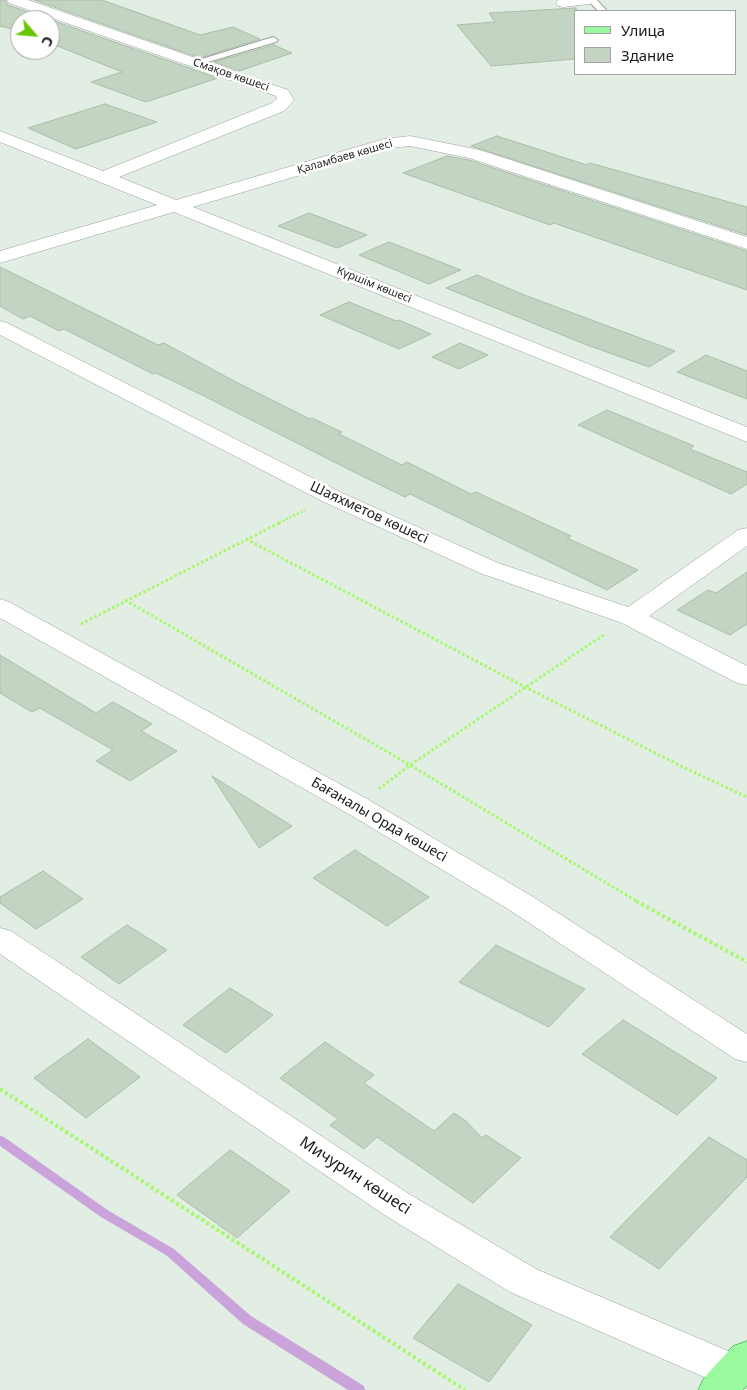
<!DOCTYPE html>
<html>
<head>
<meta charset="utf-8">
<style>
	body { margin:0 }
	#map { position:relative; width:747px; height:1390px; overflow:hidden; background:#e2eee4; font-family:"Noto Sans",sans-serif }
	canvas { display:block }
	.legend { position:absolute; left:574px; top:10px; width:162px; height:65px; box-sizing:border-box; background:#fff; border:1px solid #a4a4a4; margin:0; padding:6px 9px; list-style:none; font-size:15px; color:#1c1c1c }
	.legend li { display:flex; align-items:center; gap:10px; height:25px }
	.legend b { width:25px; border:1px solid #a4a4a4 }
	.north { position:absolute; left:10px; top:10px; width:50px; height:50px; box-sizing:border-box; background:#fff; border:1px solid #a4a4a4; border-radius:50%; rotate:117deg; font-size:14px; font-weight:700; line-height:20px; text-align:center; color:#1c1c1c }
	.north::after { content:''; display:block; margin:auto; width:18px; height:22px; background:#69c603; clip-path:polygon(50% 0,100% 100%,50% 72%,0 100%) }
</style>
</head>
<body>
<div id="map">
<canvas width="747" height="1390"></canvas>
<ul class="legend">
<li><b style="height:6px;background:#9bfa9f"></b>Улица</li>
<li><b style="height:14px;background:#c4d4c3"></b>Здание</li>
</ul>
<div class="north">С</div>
</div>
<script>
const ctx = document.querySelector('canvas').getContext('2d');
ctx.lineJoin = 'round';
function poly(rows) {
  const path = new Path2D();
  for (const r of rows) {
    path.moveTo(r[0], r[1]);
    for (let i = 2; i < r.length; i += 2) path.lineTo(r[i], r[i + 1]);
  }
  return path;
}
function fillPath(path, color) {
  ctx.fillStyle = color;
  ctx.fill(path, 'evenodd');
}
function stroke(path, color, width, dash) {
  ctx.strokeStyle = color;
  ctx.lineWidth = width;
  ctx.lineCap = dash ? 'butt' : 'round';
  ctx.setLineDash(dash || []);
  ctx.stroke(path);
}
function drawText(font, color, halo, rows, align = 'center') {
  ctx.font = font + ' "Noto Sans",sans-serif';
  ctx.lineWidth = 5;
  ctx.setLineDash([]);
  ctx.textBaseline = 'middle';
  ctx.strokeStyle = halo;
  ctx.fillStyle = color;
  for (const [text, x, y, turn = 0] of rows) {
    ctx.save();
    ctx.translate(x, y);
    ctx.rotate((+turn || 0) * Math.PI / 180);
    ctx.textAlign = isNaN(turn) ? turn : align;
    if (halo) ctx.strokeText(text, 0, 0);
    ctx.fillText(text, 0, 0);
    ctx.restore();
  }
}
const stream = poly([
	[0,1136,4,1137,109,1211,174,1249,251,1316,364,1386,365,1390,348,1390,243,1324,166,1255,101,1217,0,1146,0,1136]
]);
const building = poly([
	[0,0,5,0,8,5,218,78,146,102,91,82,122,72,50,43,50,20,20,20,20,31,0,26,0,0],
	[34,0,102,0,200,35,233,27,260,39,200,58,34,0],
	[576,8,576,59,491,66,457,25,495,22,489,13,576,8],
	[274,45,292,53,239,71,214,62,274,45],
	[105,104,157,122,76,149,28,128,105,104],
	[497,136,587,165,590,163,747,207,747,235,471,146,497,136],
	[447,156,469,160,747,251,747,290,554,223,550,225,403,173,447,156],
	[309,213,367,235,337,248,278,226,309,213],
	[389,242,461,270,429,284,359,255,389,242],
	[0,267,158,345,164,343,234,381,310,419,312,418,342,432,339,434,402,465,407,462,471,494,476,492,571,536,567,538,638,570,607,590,410,494,405,497,356,473,202,395,156,373,153,374,64,329,59,331,30,316,23,319,0,306,0,267],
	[477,275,527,296,675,351,649,367,587,345,446,288,477,275],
	[349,302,396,321,399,320,431,334,399,349,320,315,349,302],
	[460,343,488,355,459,369,432,357,460,343],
	[706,355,747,371,747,399,677,372,706,355],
	[607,410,694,446,690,449,747,472,747,484,731,494,578,425,607,410],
	[747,572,747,624,730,635,677,610,708,590,716,593,747,572],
	[0,655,96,713,113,702,152,724,141,731,177,751,130,781,96,761,113,750,40,708,32,712,0,693,0,655],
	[212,776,292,826,259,848,212,776],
	[355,850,429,897,387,926,313,878,355,850],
	[43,871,83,899,36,929,0,903,0,897,43,871],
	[127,925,167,950,119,984,81,957,127,925],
	[496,945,585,989,549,1027,459,982,496,945],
	[230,988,273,1015,226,1053,183,1025,230,988],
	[623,1020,717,1078,677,1115,582,1054,623,1020],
	[88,1039,140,1077,86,1118,34,1078,88,1039],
	[325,1042,374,1075,364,1083,434,1131,454,1113,466,1121,482,1138,486,1135,521,1158,473,1203,377,1137,364,1149,330,1125,338,1119,280,1078,325,1042],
	[709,1137,747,1160,747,1177,659,1269,610,1237,709,1137],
	[230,1150,290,1191,237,1238,177,1195,230,1150],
	[458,1284,532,1325,489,1382,413,1338,458,1284]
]);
const pathFar2 = poly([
	[279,523,305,510]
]);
const pathFar1 = poly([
	[246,539,525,687,685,768,747,797],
	[125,600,410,765,638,902],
	[81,624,281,522],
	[379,789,410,765,605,634]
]);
const path = poly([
	[636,901,747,962],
	[0,1089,465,1390]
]);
const service = poly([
	[588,0,597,0,607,11,598,11,588,0],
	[273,37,278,40,276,42,194,66,189,63,273,37]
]);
const minor = poly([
	[7,0,28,0,288,90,294,100,284,111,119,177,176,200,384,139,410,136,480,150,747,237,747,249,469,158,410,146,391,148,193,207,747,427,747,442,174,212,0,263,0,251,157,205,0,142,0,131,103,171,272,103,277,99,276,96,9,3,7,0],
	[558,0,596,0,594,3,589,4,563,7,558,6,556,3,558,0],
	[0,321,7,323,340,492,498,563,628,607,738,530,747,528,747,546,649,616,747,666,747,685,737,683,622,623,480,573,324,502,0,335,0,321],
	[0,928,11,931,409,1194,538,1270,747,1359,747,1385,734,1389,720,1384,510,1292,383,1214,0,954,0,928]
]);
const tertiary = poly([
	[0,599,9,602,367,799,530,895,747,1034,747,1062,735,1059,508,909,347,813,0,618,0,599]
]);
const primary = poly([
	[747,1341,747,1386,743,1390,698,1390,704,1378,733,1346,747,1341]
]);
const farStreetnames = [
	["Смақов көшесі",231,75,19],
	["Қаламбаев көшесі",345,157,-16],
	["Күршім көшесі",374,285,22]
];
const streetNames = [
	["Шаяхметов көшесі",369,513,25],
	["Бағаналы Орда көшесі",379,820,30]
];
const nearStreetnames = [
	["Мичурин көшесі",355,1176,33]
];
fillPath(stream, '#caa3db');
fillPath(building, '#c4d4c3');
stroke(building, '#a7bfa5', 1);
stroke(service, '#9d9d9d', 2);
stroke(minor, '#9d9d9d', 1);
stroke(tertiary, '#9d9d9d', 1);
stroke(primary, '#029317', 1);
stroke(pathFar2, '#a5f869', 2.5, [2, 2]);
stroke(pathFar1, '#a5f869', 3, [2.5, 2.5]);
stroke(path, '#a5f869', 4, [3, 3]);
fillPath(service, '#fff');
fillPath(minor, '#fff');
fillPath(tertiary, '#fff');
fillPath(primary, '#9bfa9f');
drawText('11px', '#1c1c1c', '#fff', farStreetnames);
drawText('14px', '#1c1c1c', '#fff', streetNames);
drawText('16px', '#1c1c1c', '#fff', nearStreetnames);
</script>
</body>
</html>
